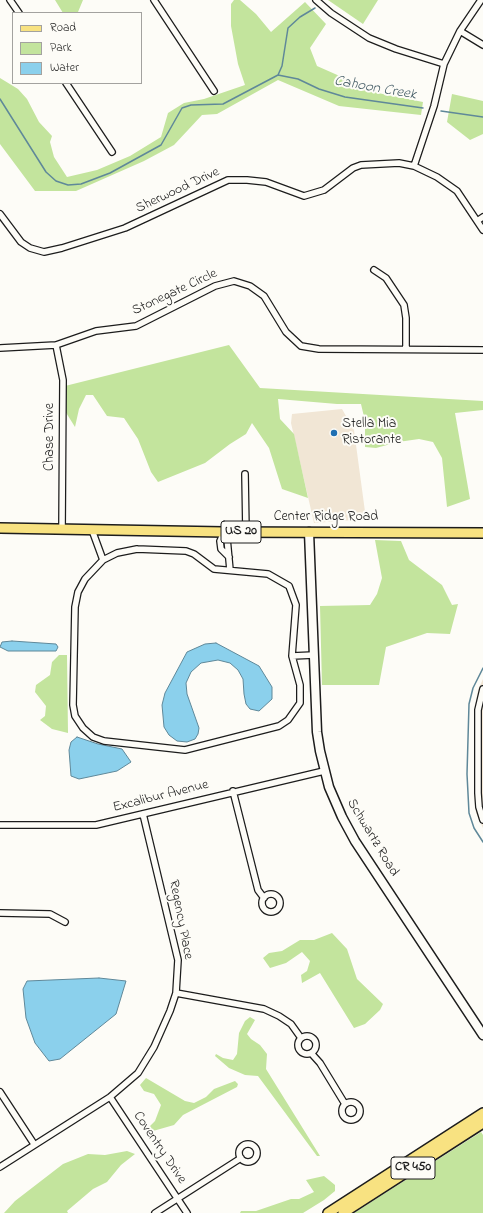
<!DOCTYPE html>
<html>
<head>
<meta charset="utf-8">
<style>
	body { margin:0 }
	#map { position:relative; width:483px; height:1213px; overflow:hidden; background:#fdfcf7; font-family:"Indie Flower",sans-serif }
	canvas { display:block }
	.legend { position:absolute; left:12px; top:12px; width:130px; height:72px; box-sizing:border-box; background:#fdfcf7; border:1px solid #a3a29f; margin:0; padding:5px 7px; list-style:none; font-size:12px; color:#1c1c1c }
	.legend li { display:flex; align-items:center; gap:8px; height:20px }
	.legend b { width:20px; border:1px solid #a3a29f }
</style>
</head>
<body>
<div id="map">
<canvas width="483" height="1213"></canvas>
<ul class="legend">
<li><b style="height:5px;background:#f8e281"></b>Road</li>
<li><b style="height:11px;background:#c3e49d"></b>Park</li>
<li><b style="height:11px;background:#8bd0ec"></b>Water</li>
</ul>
</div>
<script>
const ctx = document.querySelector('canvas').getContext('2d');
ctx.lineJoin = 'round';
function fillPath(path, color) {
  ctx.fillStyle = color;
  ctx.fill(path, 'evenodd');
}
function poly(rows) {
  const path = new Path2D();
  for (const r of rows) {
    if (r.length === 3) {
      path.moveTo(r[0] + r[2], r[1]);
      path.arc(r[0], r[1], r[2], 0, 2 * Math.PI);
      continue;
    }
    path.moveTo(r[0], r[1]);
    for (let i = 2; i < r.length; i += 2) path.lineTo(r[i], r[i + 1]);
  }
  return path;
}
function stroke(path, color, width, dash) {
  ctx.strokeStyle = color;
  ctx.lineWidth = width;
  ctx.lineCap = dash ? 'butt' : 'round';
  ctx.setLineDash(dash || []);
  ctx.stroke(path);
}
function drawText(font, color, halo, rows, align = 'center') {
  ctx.font = font + ' "Indie Flower",sans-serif';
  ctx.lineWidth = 4;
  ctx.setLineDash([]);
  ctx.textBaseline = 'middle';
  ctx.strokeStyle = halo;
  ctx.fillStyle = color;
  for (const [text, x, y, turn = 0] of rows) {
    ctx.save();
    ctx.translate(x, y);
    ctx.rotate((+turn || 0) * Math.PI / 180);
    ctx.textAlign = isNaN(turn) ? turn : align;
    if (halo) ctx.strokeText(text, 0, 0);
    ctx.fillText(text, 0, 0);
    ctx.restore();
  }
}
const built = poly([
	[342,409,354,430,366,519,314,523,291,423,292,414],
	[483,679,483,828,476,813,474,795,475,707,478,690]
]);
const green = poly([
	[55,0,83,0,78,12,63,13],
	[234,0,240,0,256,14,271,32,305,2,326,24,310,48,317,66,378,93,423,102,421,115,339,106,278,80,217,114,202,115,174,145,144,161,76,191,35,191,0,144,0,78,18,89,27,99,39,122,52,136,50,142,54,157,67,177,97,170,130,156,161,137,168,113,184,103,204,99,245,85,238,64,231,26,231,4],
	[328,0,378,0,363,24],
	[452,94,483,101,483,134,470,140,447,122],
	[229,345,260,388,483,401,483,410,455,413,470,499,447,507,442,458,433,442,419,439,398,442,376,448,365,447,365,421,361,404,337,404,278,399,280,419,294,434,308,498,282,489,269,448,252,423,246,434,230,444,205,463,158,482,151,472,138,439,124,418,107,416,93,395,86,395,79,409,75,427,65,411,65,386],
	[375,540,401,541,409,560,442,585,452,605,458,604,450,634,427,633,386,647,379,685,322,685,320,606,370,605,377,594,382,578],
	[59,655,67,655,68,733,52,729,40,720,45,716,46,706,35,692,36,685,50,675,52,662],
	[332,933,347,949,357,979,383,1004,380,1010,365,1024,354,1028,320,973,302,983,301,975,307,971,310,961,302,952,286,963,270,968,263,958,269,953,282,951,300,940,314,940],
	[250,1017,255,1020,247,1034,251,1039,260,1045,267,1054,266,1069,320,1156,317,1156,258,1076,245,1075,229,1068,215,1056,216,1054,223,1058,233,1060,237,1054,239,1033,245,1021],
	[146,1078,185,1101,194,1103,206,1097,214,1089,235,1081,238,1084,237,1087,183,1115,174,1125,153,1131,150,1137,148,1128,155,1121,161,1105,154,1094,144,1091,140,1085],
	[481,1132,483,1135,483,1213,354,1213],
	[127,1151,135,1154,121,1165,107,1182,93,1189,67,1211,68,1213,4,1213,15,1201,63,1164,88,1154,105,1155],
	[324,1176,335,1185,335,1191,324,1200,303,1213,240,1213,241,1211,256,1211,291,1199,299,1199,314,1192,306,1180]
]);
const water = poly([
	[12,641,56,644,58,647,56,651,8,651,0,647,2,642,12,641],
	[216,643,259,666,272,687,272,699,259,711,250,709,246,704,244,694,243,679,238,670,230,663,218,660,201,663,191,672,186,683,187,694,199,728,198,734,195,739,187,742,177,741,169,735,164,727,162,705,165,693,187,652,205,644,216,643],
	[77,737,98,744,122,749,131,762,117,771,79,779,71,776,69,750,71,742,77,737],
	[99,978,126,981,116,1014,60,1059,49,1061,35,1043,26,1018,23,989,27,981,99,978]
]);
const stream = poly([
	[278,75,282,66,288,28,300,17,315,8],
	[0,99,46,172,56,181,68,185,81,184,110,173,161,145,182,108,191,105,223,104,278,75,298,79,319,89,345,97,423,108],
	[441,111,483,117],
	[483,668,473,688,469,704,467,774,469,813,474,828,483,842]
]);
const street = poly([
	[10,0,19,13],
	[154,0,214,91],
	[316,0,331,13,369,38,396,49,444,64],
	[460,31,483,45],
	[66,83,112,152],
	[414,166,434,106,444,64,460,31,481,0],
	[0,214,21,242,30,248,44,252,62,248,125,228,228,180,247,180,266,182,304,196,324,190,353,168,361,165,399,163,414,166,437,177,457,191,483,230],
	[477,221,483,217],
	[374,270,386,278,404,305,406,318,406,349],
	[56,345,63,380,62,530],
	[0,348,56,345,96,331,136,326,215,286,234,281,250,286,264,296,286,332,301,346,319,349,483,350],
	[245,474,246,532],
	[92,530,103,560],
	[224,532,227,538,230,570],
	[224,532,220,541,221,549,229,557],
	[137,549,186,551,194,554,214,569,268,574,289,586,296,605,292,656,300,685,300,703,288,720,279,726,185,750,104,741,93,737,83,728,75,716,73,705,75,607,78,592,85,579,103,560,117,553,137,549],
	[292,656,314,655],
	[483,689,478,710,478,793,479,807,483,820],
	[233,791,258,890,264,898],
	[0,825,96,825,324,771],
	[271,903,9],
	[0,913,50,914,65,922],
	[176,993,264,1009,279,1016,291,1024,301,1038],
	[307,1045,9],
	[311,1053,320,1063,345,1104],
	[0,1092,34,1144],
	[110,1097,187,1213],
	[351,1111,9],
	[248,1153,9],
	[0,1167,110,1097,138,1073,154,1047,170,1011,176,993,178,960,143,814],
	[155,1213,241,1158]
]);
const secondary = poly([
	[309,532,317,732,320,751,329,787,342,817,355,841,483,1035]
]);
const primary = poly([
	[0,528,224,532,483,533],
	[328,1213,483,1113],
	[343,1213,483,1123]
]);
const markers = [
	[334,433,4,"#1f6fb2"]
];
const shields = [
	[241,532,40],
	[413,1168,44]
];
const shieldNames = [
	["US 20",241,532],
	["CR 450",413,1168]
];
const streetNames = [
	["Sherwood Drive",178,191,-25],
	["Stonegate Circle",175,293,-25],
	["Chase Drive",51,437,-90],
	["Center Ridge Road",326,518],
	["Excalibur Avenue",161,797,-14],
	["Schwartz Road",372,838,59],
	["Regency Place",180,920,79],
	["Coventry Drive",159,1148,56]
];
const poiNames = [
	["Stella Mia",342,425],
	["Ristorante",342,441]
];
const waterNames = [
	["Cahoon Creek",375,89,10]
];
fillPath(built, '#f1e6d5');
fillPath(green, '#c3e49d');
fillPath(water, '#8bd0ec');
stroke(water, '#5f8899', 1);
stroke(stream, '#5f8899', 1.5);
stroke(street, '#1c1c1c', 8);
stroke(secondary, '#1c1c1c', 11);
stroke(primary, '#1c1c1c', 12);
stroke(street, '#fdfcf7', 5.5);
stroke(secondary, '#fdfcf7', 8);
stroke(primary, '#f8e281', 9);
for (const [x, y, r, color] of markers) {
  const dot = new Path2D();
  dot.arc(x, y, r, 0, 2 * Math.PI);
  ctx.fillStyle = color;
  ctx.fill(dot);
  stroke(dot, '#fdfcf7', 1.5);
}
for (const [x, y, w] of shields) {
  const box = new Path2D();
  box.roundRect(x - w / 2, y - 11, w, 22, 3);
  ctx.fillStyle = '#fdfcf7';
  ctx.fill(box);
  stroke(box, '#1c1c1c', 1);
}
drawText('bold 13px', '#1c1c1c', null, shieldNames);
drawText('14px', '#1c1c1c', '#fdfcf7', streetNames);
drawText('14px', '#1c1c1c', '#fdfcf7', poiNames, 'left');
drawText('italic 15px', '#435b65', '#fdfcf7', waterNames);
</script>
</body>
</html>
